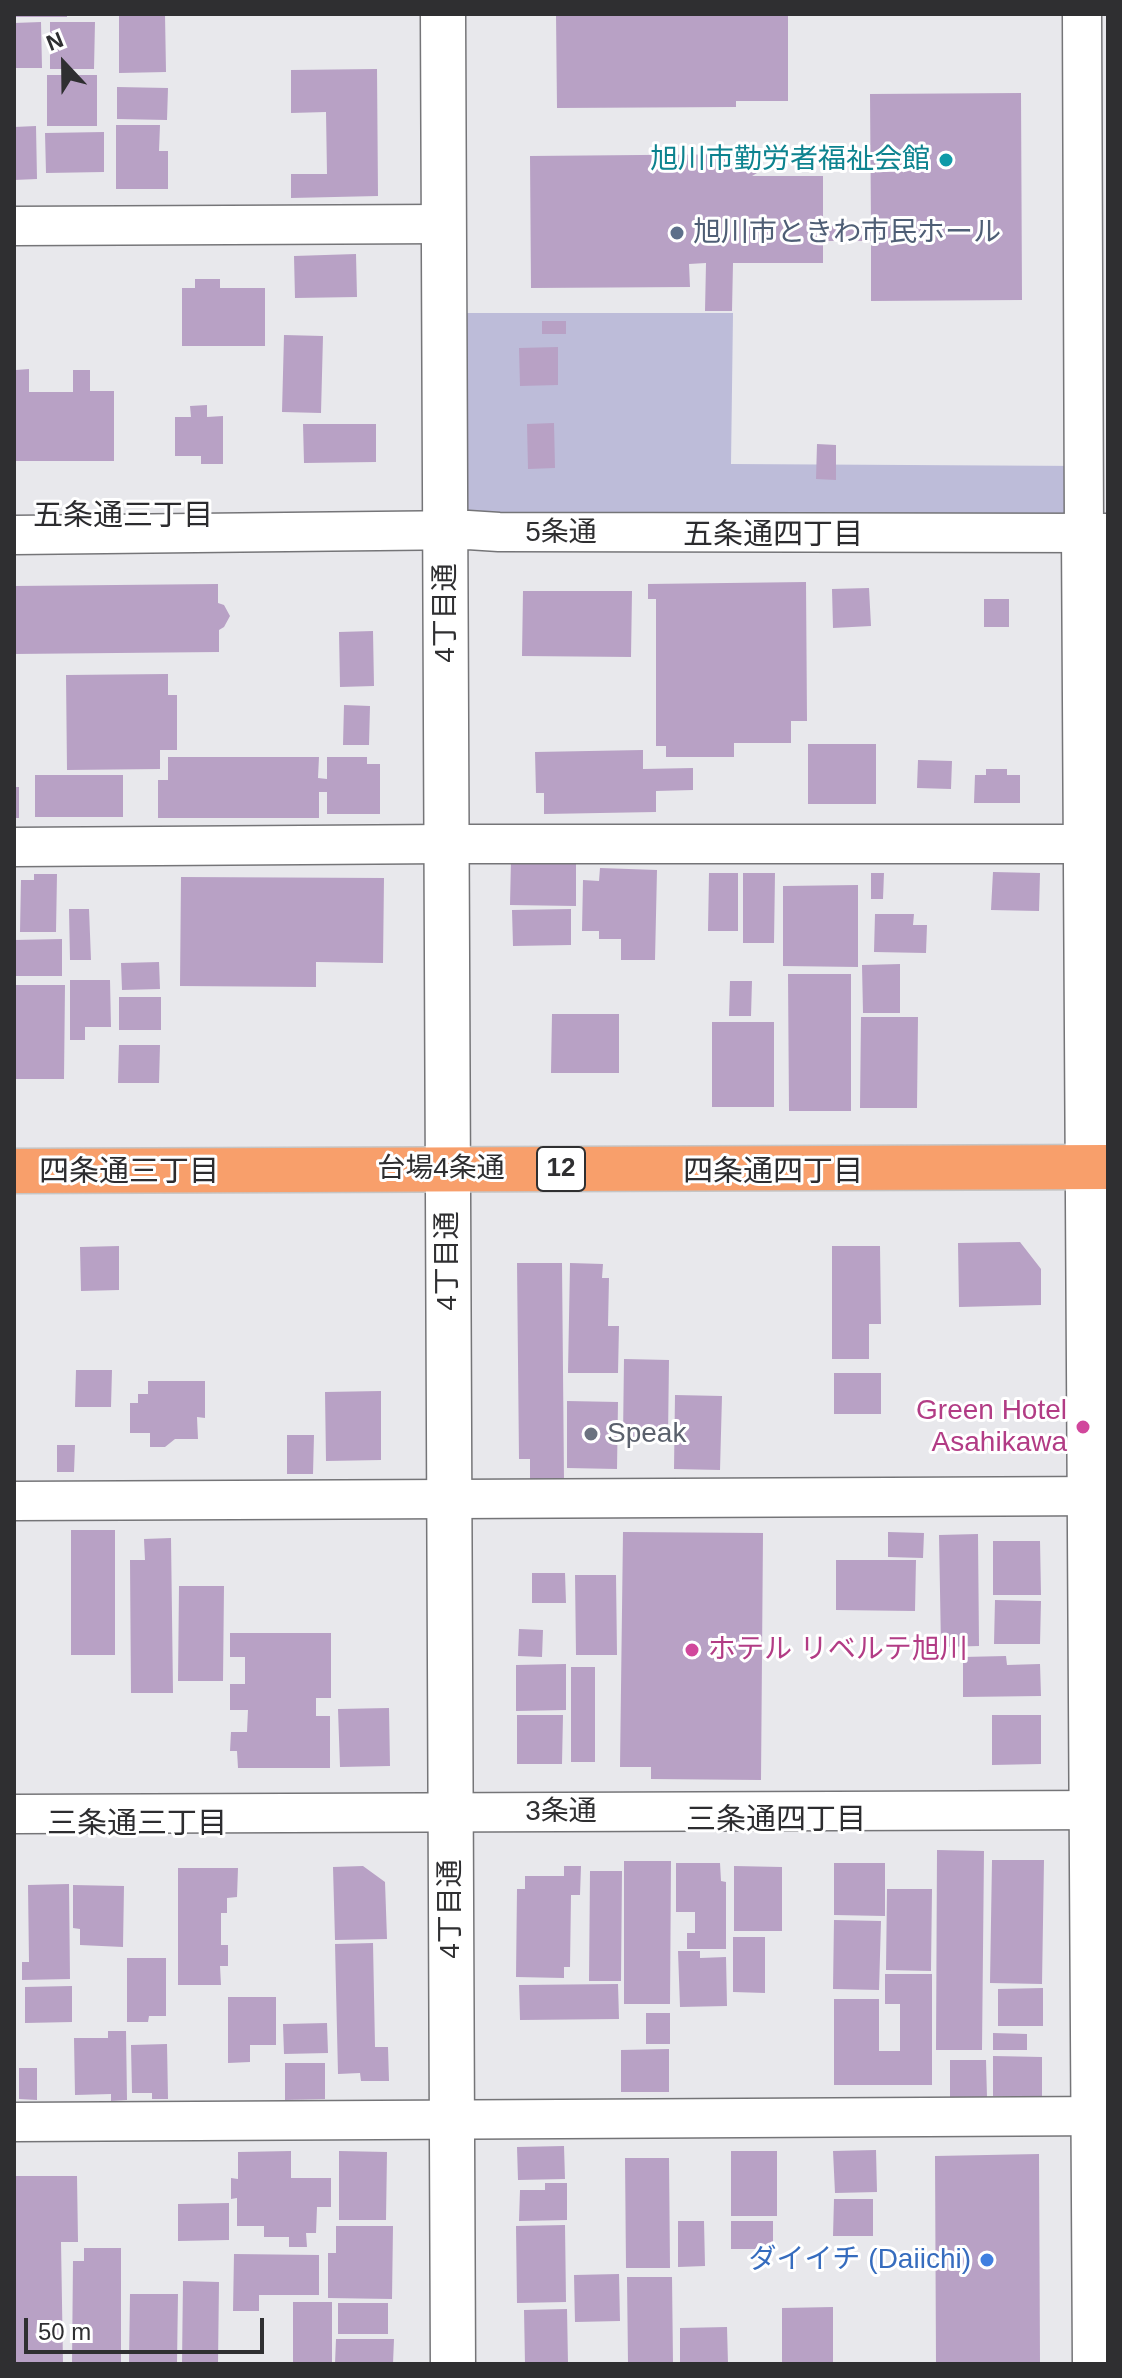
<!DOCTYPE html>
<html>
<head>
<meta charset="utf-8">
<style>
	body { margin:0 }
	#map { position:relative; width:1122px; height:2378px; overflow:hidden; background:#e8e8ec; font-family:Arial,sans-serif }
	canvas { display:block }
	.frame { position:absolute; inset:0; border:16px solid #2f2f31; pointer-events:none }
	.north { position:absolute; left:24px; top:24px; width:80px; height:80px; -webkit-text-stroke:6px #fff; paint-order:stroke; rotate:338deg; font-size:22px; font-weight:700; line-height:32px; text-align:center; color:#2f2f31 }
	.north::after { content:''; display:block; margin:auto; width:28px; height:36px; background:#2f2f31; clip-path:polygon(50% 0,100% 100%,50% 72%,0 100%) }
	.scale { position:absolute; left:24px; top:2318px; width:240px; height:36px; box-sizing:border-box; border:4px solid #2f2f31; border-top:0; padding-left:10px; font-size:24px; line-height:28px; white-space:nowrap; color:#2f2f31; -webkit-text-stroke:6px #fff; paint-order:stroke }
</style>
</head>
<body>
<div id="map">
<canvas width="1122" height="2378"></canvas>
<div class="frame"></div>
<div class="north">N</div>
<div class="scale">50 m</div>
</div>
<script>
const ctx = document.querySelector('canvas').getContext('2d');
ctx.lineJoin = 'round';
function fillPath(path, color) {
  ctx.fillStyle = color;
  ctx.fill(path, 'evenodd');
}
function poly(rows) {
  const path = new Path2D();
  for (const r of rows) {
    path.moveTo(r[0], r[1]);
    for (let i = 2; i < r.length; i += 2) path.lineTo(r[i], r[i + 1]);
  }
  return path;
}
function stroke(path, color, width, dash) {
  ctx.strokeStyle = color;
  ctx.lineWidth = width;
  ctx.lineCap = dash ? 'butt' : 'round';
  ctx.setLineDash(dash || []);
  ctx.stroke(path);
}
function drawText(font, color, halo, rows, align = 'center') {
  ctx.font = font + ' Arial,"Noto Sans JP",sans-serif';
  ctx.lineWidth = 6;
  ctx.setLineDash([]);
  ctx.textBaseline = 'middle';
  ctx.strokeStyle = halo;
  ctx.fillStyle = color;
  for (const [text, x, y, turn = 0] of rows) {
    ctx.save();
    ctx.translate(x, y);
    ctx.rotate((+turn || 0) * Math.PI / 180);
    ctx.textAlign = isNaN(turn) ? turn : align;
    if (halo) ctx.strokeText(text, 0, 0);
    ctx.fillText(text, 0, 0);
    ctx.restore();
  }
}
const green = poly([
	[462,313,733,313,731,464,1084,466,1084,533,468,530]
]);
const building = poly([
	[14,14,67,14,67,17,14,17],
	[165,14,166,72,119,73,119,15],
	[556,14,788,14,788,101,736,101,736,107,557,108],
	[41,22,42,68,14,68,14,23],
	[50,22,95,22,94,69,50,69],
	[377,69,378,196,291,198,291,174,327,174,326,112,291,113,291,70],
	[47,75,97,75,97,126,47,126],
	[117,87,168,88,167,120,117,119],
	[1021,93,1022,300,871,301,871,241,823,241,823,263,733,263,732,311,705,311,706,263,689,264,690,287,531,288,530,156,752,154,752,159,755,157,762,170,752,176,823,176,823,226,871,225,870,94],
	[116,125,160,125,159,151,168,151,168,189,116,189],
	[36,126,37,179,14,180,14,127],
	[104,132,104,172,46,173,45,133],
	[356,254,357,297,295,298,294,256],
	[195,279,220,279,220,288,265,288,265,346,182,346,182,288,195,288],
	[542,321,566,321,566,334,542,334],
	[284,335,323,336,321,413,282,412],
	[558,347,558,385,520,386,519,348],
	[29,369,29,392,73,392,73,370,90,370,90,391,114,391,114,461,14,461,16,370],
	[207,405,207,417,223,416,223,464,201,464,201,456,175,456,175,417,191,417,190,406],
	[554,423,555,468,528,469,527,424],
	[303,424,376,424,376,462,304,463],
	[817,444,836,445,836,480,816,479],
	[806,582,807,721,791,721,791,743,734,743,734,757,666,757,666,746,656,746,656,599,648,599,648,584],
	[218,584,218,603,224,605,230,616,224,627,219,630,219,652,14,654,14,586],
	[869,588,871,626,833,628,832,589],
	[523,591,632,591,631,657,522,656],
	[984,599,1009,599,1009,627,984,627],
	[373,631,374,686,340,687,339,632],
	[168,674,168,695,177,695,177,750,160,750,160,769,67,770,66,675],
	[344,705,370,706,369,745,343,745],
	[808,744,876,744,876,804,808,804],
	[643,750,643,769,693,768,693,790,656,791,656,812,544,814,544,793,536,793,535,752],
	[168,757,319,757,318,778,327,779,327,757,367,757,367,764,380,764,380,814,327,814,327,792,319,792,319,818,158,818,158,780,168,780],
	[918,760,952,761,951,789,917,788],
	[986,769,1007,769,1007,775,1020,775,1020,803,974,803,975,775,986,775],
	[35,775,123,775,123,817,35,817],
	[14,787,19,787,19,818,14,818],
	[511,860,576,861,576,906,510,905],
	[600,868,657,870,655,960,621,960,621,939,599,939,599,931,582,931,583,880,599,881],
	[993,872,1040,873,1039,911,991,910],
	[709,873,738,873,738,931,708,931],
	[743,873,775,873,774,943,743,943],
	[871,873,884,873,883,899,871,899],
	[34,874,57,874,56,932,20,932,21,880,34,880],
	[181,877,384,878,383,963,316,962,316,987,180,986],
	[858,885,858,967,783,966,783,886],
	[69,909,89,909,91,960,70,960],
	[571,909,571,945,513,946,512,910],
	[875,914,914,914,913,925,927,925,926,953,874,952],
	[62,939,62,976,14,976,14,940],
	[159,962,160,989,122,990,121,963],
	[900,964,900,1013,863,1013,862,965],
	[788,974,851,974,851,1111,789,1111],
	[70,980,110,980,111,1027,85,1027,85,1040,70,1040],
	[730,981,752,981,751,1016,729,1016],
	[14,985,65,985,64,1079,14,1079],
	[119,997,161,997,161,1030,119,1030],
	[552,1014,619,1014,619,1073,551,1073],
	[861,1017,918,1017,917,1108,860,1108],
	[712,1022,774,1022,774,1107,712,1107],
	[119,1045,160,1045,159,1083,118,1083],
	[1020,1242,1041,1269,1041,1305,959,1307,958,1243],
	[119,1246,119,1290,81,1291,80,1247],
	[832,1246,880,1246,881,1324,869,1324,869,1359,832,1359],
	[517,1263,562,1263,564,1481,530,1481,530,1459,519,1459],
	[570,1263,603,1264,602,1278,609,1278,608,1326,619,1326,618,1373,568,1373],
	[624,1359,669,1360,668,1437,623,1437],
	[76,1370,112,1370,111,1407,75,1407],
	[834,1373,881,1373,881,1414,834,1414],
	[148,1381,205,1381,205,1418,197,1417,198,1439,175,1439,165,1447,150,1447,150,1433,130,1433,130,1403,138,1403,138,1394,148,1394],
	[381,1391,381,1460,326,1461,325,1392],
	[675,1395,722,1396,720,1470,674,1469],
	[567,1401,618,1402,617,1469,567,1468],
	[287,1435,314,1435,313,1474,287,1474],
	[57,1445,75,1445,74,1472,57,1472],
	[71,1530,115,1530,115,1655,71,1655],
	[623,1532,763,1533,761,1780,651,1779,651,1767,620,1767],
	[888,1532,924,1533,923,1558,888,1557],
	[978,1534,979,1646,941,1647,939,1535],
	[171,1538,173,1693,131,1693,130,1560,145,1560,144,1539],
	[993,1541,1040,1541,1041,1595,993,1595],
	[836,1560,916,1560,915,1611,836,1610],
	[532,1573,565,1573,566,1603,532,1603],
	[575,1575,616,1575,617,1655,576,1655],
	[179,1586,224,1586,223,1681,178,1681],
	[995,1600,1041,1601,1040,1644,994,1644],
	[519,1629,543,1630,542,1657,518,1656],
	[230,1633,331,1633,331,1698,316,1698,316,1716,330,1716,330,1768,238,1768,237,1751,230,1751,231,1732,247,1732,248,1710,230,1710,230,1684,245,1684,245,1657,230,1657],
	[1006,1656,1007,1665,1040,1664,1041,1696,963,1697,963,1657],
	[566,1664,566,1710,516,1711,516,1665],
	[571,1667,595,1667,595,1762,571,1762],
	[389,1708,390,1766,340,1767,338,1709],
	[517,1715,563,1715,562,1764,517,1764],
	[992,1715,1041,1715,1041,1764,992,1765],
	[937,1850,984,1851,982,2050,936,2050],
	[992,1860,1044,1860,1042,1984,990,1983],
	[624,1861,671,1861,670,2004,624,2004],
	[676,1863,720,1863,721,1881,726,1882,726,1949,687,1949,687,1933,695,1933,695,1912,676,1912],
	[834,1863,885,1863,885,1916,834,1915],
	[363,1866,385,1882,387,1939,335,1940,333,1867],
	[564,1866,581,1866,580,1895,571,1895,570,1967,564,1967,564,1978,516,1977,517,1889,525,1889,525,1876,564,1876],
	[734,1866,782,1867,782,1931,734,1931],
	[178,1868,238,1868,237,1897,227,1898,227,1913,221,1913,221,1945,228,1945,228,1966,220,1966,221,1985,178,1985],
	[590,1871,622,1871,621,1981,589,1981],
	[69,1884,70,1979,22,1980,22,1962,29,1962,28,1885],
	[73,1885,124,1886,123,1947,80,1945,80,1929,73,1928],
	[887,1889,932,1889,931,1971,886,1970],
	[834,1920,881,1921,879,1990,833,1989],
	[733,1937,765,1937,765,1993,733,1992],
	[373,1943,375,2047,388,2047,389,2081,361,2081,360,2073,338,2074,335,1944],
	[678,1951,700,1951,700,1958,726,1957,727,2006,680,2007],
	[127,1958,166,1958,166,2016,149,2016,148,2022,127,2022],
	[885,1974,932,1974,932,2085,834,2085,834,1999,879,1999,879,2051,900,2051,900,2004,885,2004],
	[618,1984,619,2019,520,2020,519,1985],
	[72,1986,72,2022,25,2023,25,1987],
	[1043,1988,1043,2026,998,2026,998,1989],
	[228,1997,276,1997,276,2045,250,2045,250,2062,228,2063],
	[646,2013,670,2013,670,2044,646,2044],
	[327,2023,328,2053,284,2054,283,2024],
	[108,2031,126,2031,127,2100,111,2101,111,2094,75,2095,74,2038,108,2038],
	[993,2033,1027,2034,1027,2050,993,2050],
	[167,2044,168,2099,152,2099,152,2093,132,2093,131,2045],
	[669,2049,669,2092,621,2092,621,2050],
	[993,2056,1042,2057,1042,2097,993,2096],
	[950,2060,986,2060,987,2097,950,2098],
	[285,2063,325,2063,325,2099,285,2100],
	[19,2068,37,2068,37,2100,19,2099],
	[564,2146,565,2179,518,2180,517,2147],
	[876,2150,877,2192,835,2193,833,2151],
	[291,2151,291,2178,331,2178,331,2207,317,2207,316,2233,306,2233,307,2247,289,2247,289,2237,264,2237,264,2226,237,2226,237,2198,231,2199,231,2178,238,2179,238,2152],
	[339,2151,387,2152,386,2220,339,2220],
	[731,2151,777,2151,777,2216,731,2216],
	[1039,2154,1040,2364,936,2364,935,2156],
	[625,2158,669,2158,670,2268,626,2268],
	[14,2176,77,2176,78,2242,61,2242,63,2364,14,2364],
	[545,2183,567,2183,567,2220,519,2221,520,2190,545,2190],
	[834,2199,873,2199,873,2236,833,2236],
	[229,2203,229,2240,178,2241,178,2204],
	[678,2221,704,2221,705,2266,678,2267],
	[731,2221,773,2221,773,2249,731,2249],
	[565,2225,566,2302,517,2303,516,2226],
	[336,2226,393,2226,392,2299,328,2298,328,2253,336,2253],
	[84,2248,121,2248,121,2364,72,2364,73,2261,84,2261],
	[234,2254,319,2255,319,2295,259,2295,259,2311,233,2311],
	[619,2274,620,2321,575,2322,574,2275],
	[627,2277,672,2277,673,2364,628,2364],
	[183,2281,219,2282,218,2364,182,2364],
	[130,2294,178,2294,177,2364,129,2364],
	[293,2302,332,2302,332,2364,293,2364],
	[338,2303,388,2303,388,2334,338,2334],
	[833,2307,833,2364,782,2364,782,2308],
	[567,2309,568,2364,525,2364,524,2310],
	[727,2327,728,2364,680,2364,680,2328],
	[336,2339,394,2339,393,2364,335,2364]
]);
const minor = poly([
	[1082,14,1084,533],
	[14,226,444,224],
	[14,535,468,530,499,532,1108,533],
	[14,847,447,844,1108,844],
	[14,1501,1108,1496],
	[14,1814,1108,1810],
	[14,2122,1108,2116]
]);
const tertiary = poly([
	[443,14,453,2364],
	[1084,533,1095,2364]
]);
const trunk = poly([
	[14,1171,1108,1167]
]);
const markers = [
	[946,160,8,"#0f9aa8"],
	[677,233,8,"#5c6f8a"],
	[1083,1427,8,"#d1479c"],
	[591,1434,8,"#6b7280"],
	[692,1650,8,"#d1479c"],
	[987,2260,8,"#3f7fe0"]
];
const shields = [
	[561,1169,48]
];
const shieldNames = [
	["12",561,1169]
];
const cultureNames = [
	["旭川市勤労者福祉会館",930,160]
];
const serviceNames = [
	["旭川市ときわ市民ホール",693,233]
];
const streetNames = [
	["5条通",561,533],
	["4丁目通",446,613,-90],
	["台場4条通",441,1169],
	["4丁目通",448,1261,-90],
	["3条通",561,1812],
	["4丁目通",451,1909,-90]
];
const hotelNames = [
	["Green Hotel",1067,1411],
	["Asahikawa",1067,1443],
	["ホテル リベルテ旭川",708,1650,"left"]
];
const worshipNames = [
	["Speak",607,1434]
];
const shopNames = [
	["ダイイチ (Daiichi)",971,2260]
];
const neighbourhoodNames = [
	["五条通三丁目",123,517],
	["五条通四丁目",773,536],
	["四条通三丁目",129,1173],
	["四条通四丁目",773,1173],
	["三条通四丁目",776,1821],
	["三条通三丁目",137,1825]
];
fillPath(green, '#bdbcd9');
fillPath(building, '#b8a1c5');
stroke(minor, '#757578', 41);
stroke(tertiary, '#757578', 47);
stroke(trunk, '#c5c5c5', 47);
stroke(minor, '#fff', 38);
stroke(tertiary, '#fff', 44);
stroke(trunk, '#f89f6b', 44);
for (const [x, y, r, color] of markers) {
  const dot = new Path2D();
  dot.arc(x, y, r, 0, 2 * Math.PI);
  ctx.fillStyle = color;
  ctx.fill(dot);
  stroke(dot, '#fff', 3);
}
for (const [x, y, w] of shields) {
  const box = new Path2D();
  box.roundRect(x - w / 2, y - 22, w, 44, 6);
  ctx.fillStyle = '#fff';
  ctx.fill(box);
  stroke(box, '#2f2f31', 2);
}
drawText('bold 26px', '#2f2f31', null, shieldNames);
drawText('28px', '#0d838f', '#fff', cultureNames, 'right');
drawText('28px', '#4e5e75', '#fff', serviceNames, 'left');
drawText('28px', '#2f2f31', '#fff', streetNames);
drawText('28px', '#b23c85', '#fff', hotelNames, 'right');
drawText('28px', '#5b616d', '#fff', worshipNames, 'left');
drawText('28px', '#366cbe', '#fff', shopNames, 'right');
drawText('30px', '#2c2c2f', '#fff', neighbourhoodNames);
</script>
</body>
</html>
